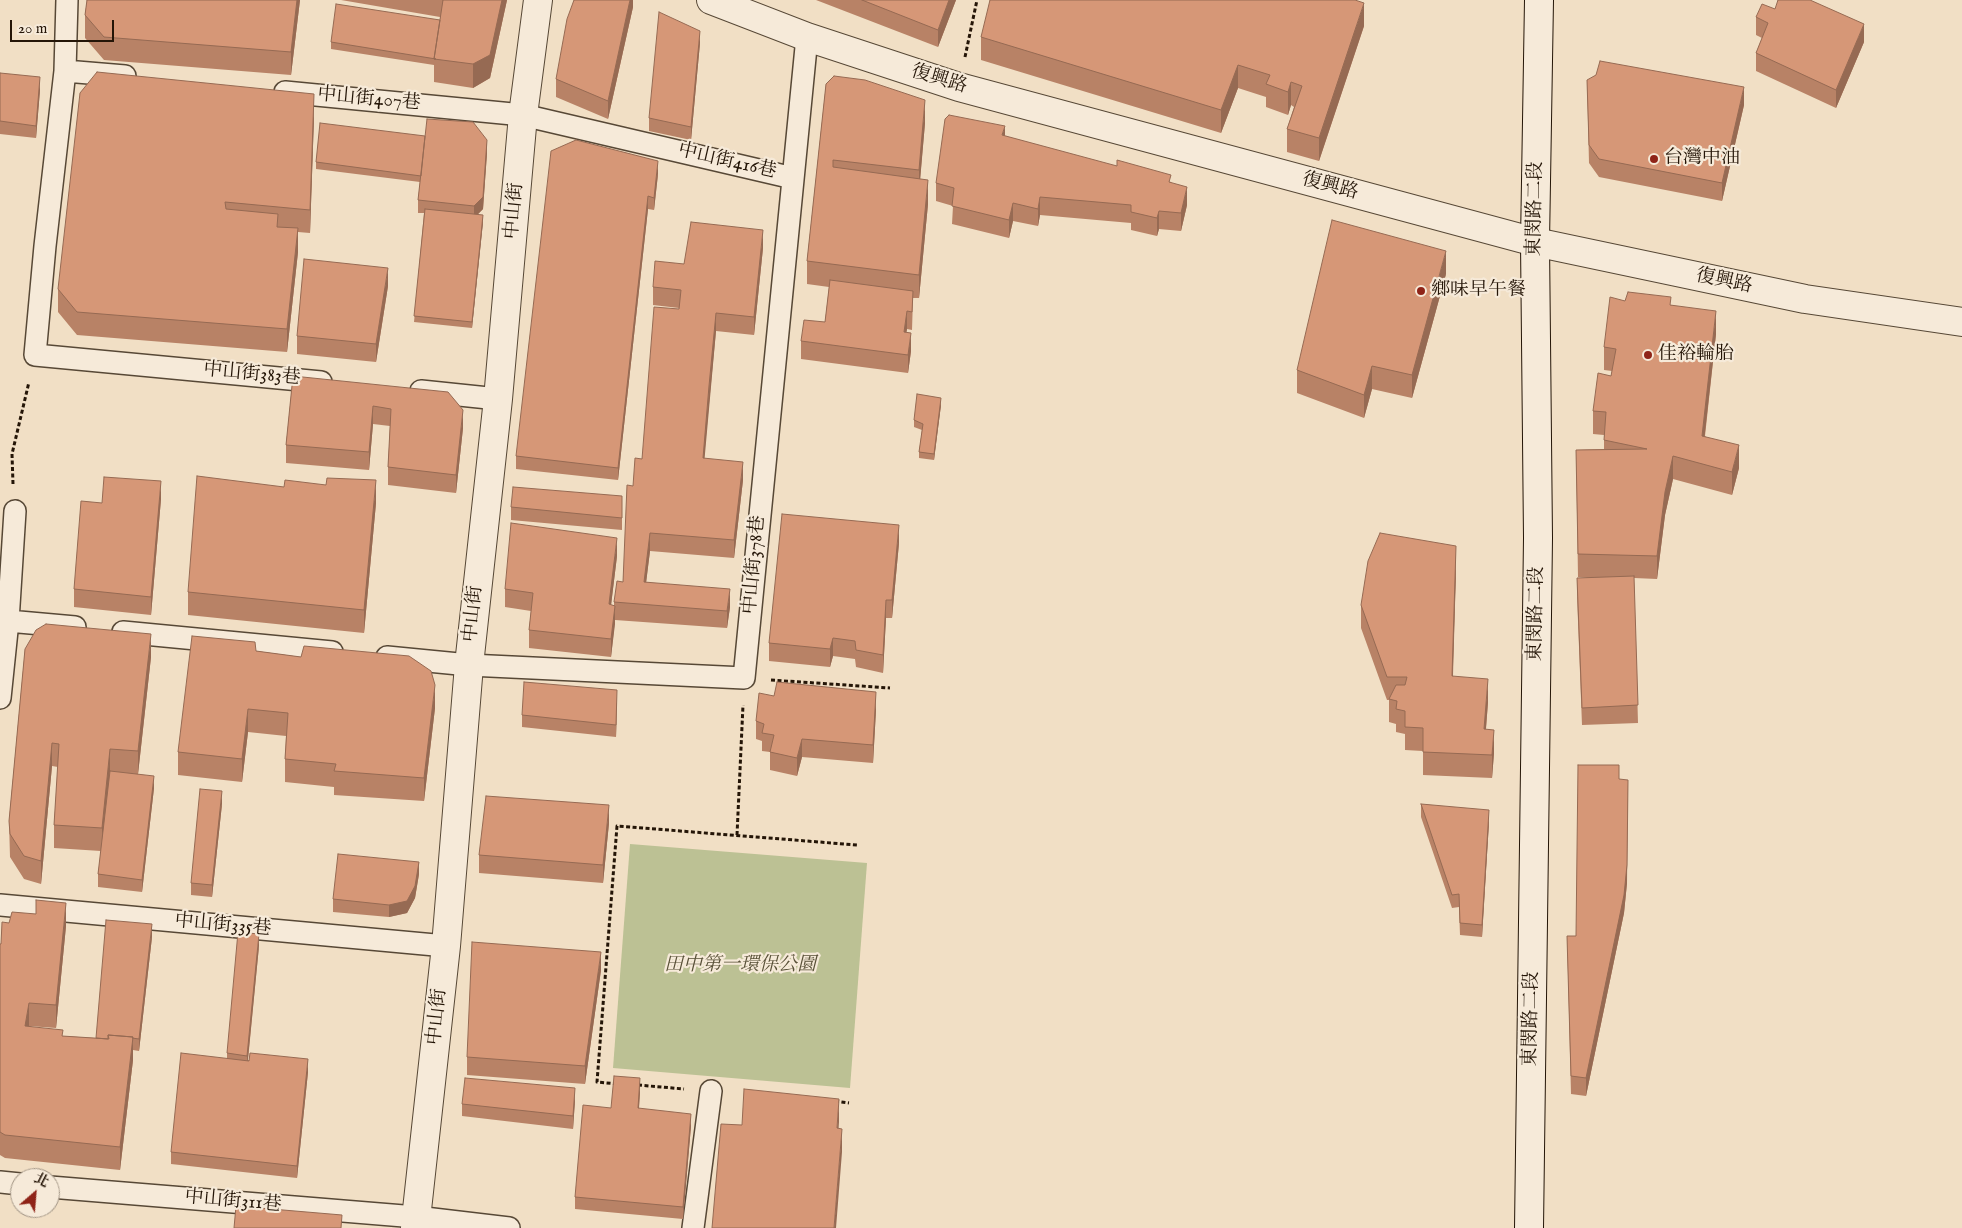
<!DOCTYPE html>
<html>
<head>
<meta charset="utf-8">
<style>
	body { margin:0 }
	#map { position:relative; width:1962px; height:1228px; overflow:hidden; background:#f1dfc5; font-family:"IM FELL English","Noto Serif TC",serif }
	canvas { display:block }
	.north { position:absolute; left:10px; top:1168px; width:50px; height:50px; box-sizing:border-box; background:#f6ead9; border:1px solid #a29585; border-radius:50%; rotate:27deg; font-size:14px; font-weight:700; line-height:20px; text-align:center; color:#241507 }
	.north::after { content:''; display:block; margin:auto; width:18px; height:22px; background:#8f2418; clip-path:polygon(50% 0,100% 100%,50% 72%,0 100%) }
	.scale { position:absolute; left:10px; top:20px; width:104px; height:22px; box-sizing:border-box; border:2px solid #241507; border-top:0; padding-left:6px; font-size:15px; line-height:18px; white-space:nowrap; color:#241507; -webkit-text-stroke:4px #f6ead9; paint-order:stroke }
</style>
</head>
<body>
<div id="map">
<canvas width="1962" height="1228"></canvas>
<div class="north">北</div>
<div class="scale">20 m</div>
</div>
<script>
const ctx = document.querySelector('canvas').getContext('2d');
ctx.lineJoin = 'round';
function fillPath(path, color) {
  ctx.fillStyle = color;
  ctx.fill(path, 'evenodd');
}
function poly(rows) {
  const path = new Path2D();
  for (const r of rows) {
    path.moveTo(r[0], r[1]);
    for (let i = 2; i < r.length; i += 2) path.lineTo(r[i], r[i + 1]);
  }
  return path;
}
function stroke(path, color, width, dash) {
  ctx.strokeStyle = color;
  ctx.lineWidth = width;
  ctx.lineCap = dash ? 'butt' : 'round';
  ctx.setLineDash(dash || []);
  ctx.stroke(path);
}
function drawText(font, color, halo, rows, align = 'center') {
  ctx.font = font + ' "IM FELL English","Noto Serif TC",serif';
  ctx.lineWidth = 4.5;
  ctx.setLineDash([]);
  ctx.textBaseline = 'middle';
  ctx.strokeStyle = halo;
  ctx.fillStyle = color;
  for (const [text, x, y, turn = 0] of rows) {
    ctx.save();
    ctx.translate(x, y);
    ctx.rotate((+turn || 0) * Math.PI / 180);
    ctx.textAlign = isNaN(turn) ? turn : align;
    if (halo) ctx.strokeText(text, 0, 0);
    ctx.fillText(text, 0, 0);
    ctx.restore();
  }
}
const green = poly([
	[630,844,867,863,850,1088,613,1068]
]);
const path = poly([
	[965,57,977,0],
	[13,484,12,454,29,382],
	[771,680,890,688],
	[737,835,743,705],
	[617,1084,597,1082,617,826,857,845],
	[638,1085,684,1089],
	[835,1101,849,1103]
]);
const service = poly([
	[67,0,65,71,45,246,35,355,321,382],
	[65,71,125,76],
	[285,92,523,115,793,178],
	[421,391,498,399],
	[8,621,75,627],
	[123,632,332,652],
	[387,657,469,665,744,678,807,37],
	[0,698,8,621,15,511],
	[0,905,446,946],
	[0,1182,20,1184],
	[50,1187,416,1217,509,1228],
	[693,1228,711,1091]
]);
const minor = poly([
	[415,1228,446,946,469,665,498,399,523,115,538,0]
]);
const tertiary = poly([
	[711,0,807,37,959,87,1535,242,1805,299,1962,322]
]);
const secondary = poly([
	[1529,1228,1538,538,1535,242,1539,0]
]);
const wall = poly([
	[87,0,300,0,291,75,104,60,85,38,85,15],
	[341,0,507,0,490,78,473,88,434,82,434,65,331,49,331,42,440,20,440,17],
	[633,0,633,7,608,119,556,97,556,79],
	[816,0,956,0,938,47],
	[1775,9,1864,42,1836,108,1756,71,1756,53,1762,38,1756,35,1756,17],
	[1364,26,1319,161,1287,152,1287,129,1294,107,1291,105,1288,115,1266,107,1266,97,1238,88,1221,133,981,60,981,37],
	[700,43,691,140,649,131,649,118],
	[0,73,40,90,36,138,0,134],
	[1587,80,1744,105,1722,201,1599,177,1589,163],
	[826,84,925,123,920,179,928,204,919,298,913,298,912,330,907,329,906,332,911,351,908,373,801,359,801,341,825,322,829,287,807,284,807,261],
	[314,117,310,233,298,232,298,252,287,352,77,335,58,312,58,289],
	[1005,136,1171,182,1187,205,1181,231,1159,229,1157,236,1131,230,1131,223,1040,215,1038,226,1013,221,1009,238,952,224,953,206,936,201,936,183],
	[487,153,483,209,477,215,483,222,472,328,414,322,424,213,418,213,418,200,420,182,316,169,316,162],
	[658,174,654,210,648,209,618,480,516,469,516,456],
	[763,248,754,335,716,331,709,404,704,458,743,480,734,558,650,551,646,582,730,607,727,628,615,620,611,657,529,648,529,630,531,611,505,607,505,589,617,556,611,605,614,606,614,602,623,582,633,486,642,459,679,308,653,305,653,287,684,264],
	[1446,274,1412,398,1372,389,1364,418,1297,393,1297,370],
	[388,286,376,362,297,354,297,336],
	[1625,301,1671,305,1716,334,1705,436,1739,468,1732,495,1673,479,1665,515,1657,579,1634,578,1638,723,1582,725,1577,595,1577,578,1590,577,1578,577,1576,450,1604,449,1604,435,1593,434,1593,411,1611,376,1612,371,1604,370,1604,347],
	[293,376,463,428,456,493,388,485,388,467,390,426,373,424,369,470,286,463,286,445],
	[941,405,934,460,919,458,919,452,922,430,914,427,914,420],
	[284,487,376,503,364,633,188,615,188,592],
	[622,496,622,530,511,520,511,507],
	[161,499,151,615,74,607,74,589,102,503],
	[899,543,892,618,886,618,883,673,856,667,855,659,833,656,830,667,769,661,769,643],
	[1456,570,1453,676,1488,702,1486,729,1494,753,1492,778,1423,775,1423,751,1405,750,1405,734,1396,732,1396,724,1389,722,1389,700,1387,700,1361,628,1361,605],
	[25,649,151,657,138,774,154,788,142,892,98,887,98,874,101,851,54,848,54,825,58,767,52,766,41,884,24,879,10,857,9,821],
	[256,651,301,657,435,708,424,801,334,795,334,787,285,782,285,759,286,736,248,732,242,782,178,775,178,752],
	[774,696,876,710,873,763,802,757,797,776,770,770,770,752,762,751,762,741,756,739,756,721],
	[617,703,616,737,522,727,522,715],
	[1619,779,1627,883,1624,913,1586,1096,1571,1094,1567,936,1576,936],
	[222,804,212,897,191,895,191,883],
	[1421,804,1489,822,1482,937,1460,935,1459,907,1452,908,1421,817],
	[609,823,603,883,479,873,479,855],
	[419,874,415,898,407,913,389,917,333,912,333,899],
	[66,926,56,1028,29,1026,63,1036,96,1038,152,937,139,1051,133,1050,133,1060,120,1170,5,1158,0,1155,0,944],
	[259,946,248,1060,308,1072,297,1178,171,1164,171,1152,227,1058,227,1053],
	[601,970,585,1084,467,1075,467,1057],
	[640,1091,639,1109,691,1126,683,1219,575,1209,575,1197,611,1108],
	[575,1100,573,1129,462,1116,462,1104]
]);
const shadedWall = poly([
	[297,0,300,0,291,75,291,52],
	[502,0,507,0,490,78,473,88,473,64],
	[630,0,633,0,633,7,608,119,608,101],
	[949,0,956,0,938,47,938,30],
	[1364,3,1364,26,1319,161,1319,138],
	[1864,24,1864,42,1836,108,1836,90],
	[700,31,700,43,691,140,691,127],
	[1238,65,1238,88,1221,133,1221,110],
	[40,77,40,90,36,138,36,126],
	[1291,82,1291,105,1288,115,1288,92],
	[1744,87,1744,105,1722,201,1722,183],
	[314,94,314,117,310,233,310,210],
	[925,100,925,123,919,193,919,170],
	[1005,126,1005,144,1002,135],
	[487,140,487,153,483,209,474,218,474,206],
	[658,161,658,174,654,210,654,198],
	[928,180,928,204,919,298,919,275],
	[1187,187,1187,205,1181,231,1181,213],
	[648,196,648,209,618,480,618,468],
	[1040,197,1040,215,1038,226,1038,209],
	[1013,203,1013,221,1009,238,1009,220],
	[1159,211,1159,229,1157,236,1157,218],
	[483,215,483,222,472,328,472,322],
	[298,228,298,252,287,352,287,329],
	[763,230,763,248,754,335,754,317],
	[1446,251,1446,274,1412,398,1412,375],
	[388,268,388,286,376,362,376,344],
	[907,311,907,329,904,350,904,332],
	[1716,311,1716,334,1702,459,1702,436],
	[716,313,716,331,703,476,703,458],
	[911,333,911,351,908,373,908,355],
	[1372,366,1372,389,1364,418,1364,395],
	[941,398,941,405,934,460,934,454],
	[373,406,373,424,369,470,369,452],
	[463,410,463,428,456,493,456,475],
	[1739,445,1739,468,1732,495,1732,472],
	[1673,456,1673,479,1665,515,1657,579,1657,556,1665,492],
	[743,462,743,480,734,558,734,540],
	[376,480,376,503,364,633,364,610],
	[161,481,161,499,151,615,151,597],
	[899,525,899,543,892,618,892,600],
	[650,533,650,551,644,600,644,582],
	[617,538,617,556,609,622,609,604],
	[1456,546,1456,570,1452,699,1452,676],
	[730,589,730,607,727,628,727,611],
	[886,600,886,618,883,673,883,655],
	[615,606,615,624,611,657,611,639],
	[151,634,151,657,138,774,138,751],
	[833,638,833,656,830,667,830,649],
	[1488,679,1488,702,1484,752,1484,729],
	[435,685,435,708,424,801,424,778],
	[617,690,617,703,616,737,616,725],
	[876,692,876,710,873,763,873,745],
	[248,709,248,732,242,782,242,759],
	[1494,730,1494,753,1492,778,1492,755],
	[802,739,802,757,797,776,797,758],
	[52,743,52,766,41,884,41,861],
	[110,749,110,772,102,851,102,828],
	[154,776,154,788,142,892,142,880],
	[1628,780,1627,883,1624,913,1586,1096,1586,1078],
	[222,791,222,804,212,897,212,885],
	[609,805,609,823,603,883,603,865],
	[1489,810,1489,822,1482,937,1482,925],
	[419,862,419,874,415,898,407,913,389,917,389,905],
	[66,903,66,926,56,1028,56,1005],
	[152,924,152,937,139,1051,139,1039],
	[259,934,259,946,247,1068,247,1056],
	[601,952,601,970,585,1084,585,1066],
	[29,1003,29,1026,25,1026],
	[133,1037,133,1060,120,1170,120,1147],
	[308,1059,308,1072,297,1178,297,1166],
	[640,1078,640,1091,638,1121,638,1108],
	[575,1088,575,1100,573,1129,573,1116],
	[839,1099,839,1122,837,1151,837,1128],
	[691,1114,691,1126,683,1219,683,1207],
	[842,1129,842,1152,836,1228,834,1228]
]);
const building = poly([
	[87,0,297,0,291,52,104,37,85,15,87,0],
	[443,0,502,0,490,55,473,64,434,59,443,0],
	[574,0,630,0,608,101,556,79,567,19,574,0],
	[862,0,949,0,938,30,862,0],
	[990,0,1355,0,1364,3,1319,138,1287,129,1302,86,1291,82,1288,92,1266,84,1270,75,1238,65,1221,110,981,37,990,0],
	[1778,0,1810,0,1864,24,1836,90,1756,53,1768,23,1756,17,1762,4,1775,9,1778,0],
	[336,4,440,20,434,59,436,59,331,42,336,4],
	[659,12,700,31,691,127,649,118,659,12],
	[1600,61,1744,87,1722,183,1599,159,1589,145,1587,80,1596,75,1600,61],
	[97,72,314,94,310,210,225,202,226,209,278,214,277,227,298,228,287,329,77,312,58,289,80,93,97,72],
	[0,73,40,77,36,126,0,121,0,73],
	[834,76,865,80,925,100,919,170,833,160,833,167,928,180,919,275,807,261,826,84,834,76],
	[949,115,1005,126,1002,135,1117,166,1117,160,1171,175,1169,182,1187,187,1181,213,1159,211,1157,218,1131,212,1131,205,1040,197,1038,209,1013,203,1009,220,952,206,954,188,936,183,945,119,949,115],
	[427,119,473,122,487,140,483,197,474,206,418,200,427,119],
	[320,123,425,136,421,176,316,162,320,123],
	[576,140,658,161,654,198,648,196,618,468,516,456,551,151,576,140],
	[425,209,483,215,472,322,414,316,425,209],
	[1332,220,1446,251,1412,375,1372,366,1364,395,1297,370,1332,220],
	[691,222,763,230,754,317,716,313,709,386,703,458,743,462,734,540,650,533,644,582,730,589,727,611,614,602,617,581,623,582,627,485,633,486,635,458,642,459,654,307,679,309,681,290,653,287,655,261,684,264,691,222],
	[304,259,388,268,376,344,297,336,304,259],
	[830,280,913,291,912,312,907,311,904,332,911,333,908,355,801,341,804,320,825,322,830,280],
	[1628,292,1671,297,1670,305,1716,311,1702,436,1739,445,1732,472,1673,456,1665,492,1657,556,1578,554,1576,450,1647,449,1604,440,1606,412,1593,411,1598,373,1611,376,1616,349,1604,347,1610,297,1625,301,1628,292],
	[293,376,448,392,463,410,456,475,388,467,391,409,373,406,369,452,286,445,293,376],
	[917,394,941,398,934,454,919,452,923,424,914,420,917,394],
	[197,476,284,487,285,480,326,485,327,478,376,480,364,610,188,592,197,476],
	[104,477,161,481,151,597,74,589,81,501,102,503,104,477],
	[513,487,622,496,622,518,511,507,513,487],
	[782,514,899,525,892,600,886,600,883,655,856,650,855,641,833,638,830,649,769,643,782,514],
	[511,523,617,538,609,604,615,606,611,639,529,630,533,593,505,589,511,523],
	[1380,533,1456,546,1452,676,1488,679,1484,729,1494,730,1492,755,1423,752,1423,728,1405,727,1405,711,1396,709,1397,701,1389,699,1396,685,1405,685,1407,677,1387,677,1361,605,1368,561,1380,533],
	[1634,576,1638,705,1582,708,1577,578,1634,576],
	[46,624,151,634,138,751,110,749,102,828,54,825,59,744,52,743,41,861,24,856,10,834,9,821,25,649,36,630,46,624],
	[192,636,255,642,256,651,301,657,304,646,409,656,431,671,435,685,424,778,334,771,336,764,285,759,288,713,248,709,242,759,178,752,192,636],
	[524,682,617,690,616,725,522,715,524,682],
	[777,682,876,692,873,745,802,739,797,758,770,752,774,735,762,733,764,724,756,721,759,693,774,696,777,682],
	[1578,765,1619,765,1619,779,1628,780,1627,865,1624,895,1586,1078,1571,1076,1567,936,1576,936,1578,765],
	[110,771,154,776,142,880,98,874,110,771],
	[200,789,222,791,212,885,191,883,200,789],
	[486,796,609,805,603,865,479,855,486,796],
	[1421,804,1489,810,1482,925,1460,923,1459,894,1452,895,1421,804],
	[338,854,419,862,415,886,407,901,389,905,333,899,338,854],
	[36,900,66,903,56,1005,29,1003,25,1026,63,1030,62,1036,109,1039,108,1035,133,1037,120,1147,5,1135,0,1132,0,944,1,944,2,922,9,923,12,912,36,914,36,900],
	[106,920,152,924,139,1039,132,1038,133,1037,108,1035,108,1039,96,1038,106,920],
	[238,932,259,934,247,1056,227,1053,238,932],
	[472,942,601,952,585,1066,467,1057,472,942],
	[181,1053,249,1061,250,1053,308,1059,297,1166,171,1152,181,1053],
	[614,1076,640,1078,638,1108,691,1114,683,1207,575,1197,583,1105,611,1108,614,1076],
	[465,1078,575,1088,573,1116,462,1104,465,1078],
	[744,1089,839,1099,837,1128,842,1129,834,1228,712,1228,721,1124,742,1125,744,1089],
	[236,1206,342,1215,341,1228,234,1228,236,1206]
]);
const markers = [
	[1654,159,5,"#8f2418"],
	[1421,291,5,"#8f2418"],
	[1648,355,5,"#8f2418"]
];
const streetNames = [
	["復興路",939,80,17],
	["中山街407巷",369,100,5],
	["中山街416巷",727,162,13],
	["復興路",1330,187,15],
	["東閔路二段",1536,209,-89],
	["中山街",515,211,-85],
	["復興路",1724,282,12],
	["中山街383巷",252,375,5],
	["中山街378巷",755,565,-85],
	["中山街",474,614,-84],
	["東閔路二段",1537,614,-89],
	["中山街335巷",223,926,5],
	["中山街",438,1017,-84],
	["東閔路二段",1532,1019,-89],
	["中山街311巷",233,1202,5]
];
const poiNames = [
	["台灣中油",1664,159],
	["鄉味早午餐",1431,291],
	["佳裕輪胎",1658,355]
];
const parkNames = [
	["田中第一環保公園",740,966]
];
fillPath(green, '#bcc194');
stroke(service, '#574836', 24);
stroke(minor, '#574836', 30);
stroke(tertiary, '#574836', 30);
stroke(secondary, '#241507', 30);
stroke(path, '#241507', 3, [4, 2.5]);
stroke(service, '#f6ead9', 21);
stroke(minor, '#f6ead9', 28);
stroke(tertiary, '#f6ead9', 28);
stroke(secondary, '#f6ead9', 28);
fillPath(wall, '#b88266');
fillPath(shadedWall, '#966a53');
fillPath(building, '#d69777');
stroke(building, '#966a53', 1);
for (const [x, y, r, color] of markers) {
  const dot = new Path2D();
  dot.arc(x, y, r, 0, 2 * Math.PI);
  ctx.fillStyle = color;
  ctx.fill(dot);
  stroke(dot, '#f6ead9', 2);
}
drawText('19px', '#241507', '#f6ead9', streetNames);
drawText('19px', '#241507', '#f6ead9', poiNames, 'left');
drawText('italic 19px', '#595138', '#f6ead9', parkNames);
</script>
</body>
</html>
